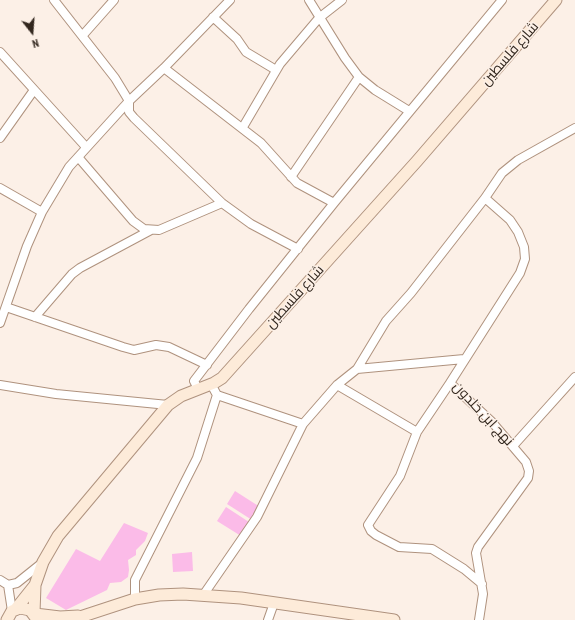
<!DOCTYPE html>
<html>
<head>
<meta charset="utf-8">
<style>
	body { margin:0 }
	#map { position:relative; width:575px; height:620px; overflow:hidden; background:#fcf0e7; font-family:"PT Sans Narrow",sans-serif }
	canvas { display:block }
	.north { position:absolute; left:12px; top:12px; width:40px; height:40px; -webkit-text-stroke:3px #fcf0e7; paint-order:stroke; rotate:163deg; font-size:11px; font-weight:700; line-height:16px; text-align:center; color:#32271e }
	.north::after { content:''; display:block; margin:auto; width:14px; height:18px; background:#32271e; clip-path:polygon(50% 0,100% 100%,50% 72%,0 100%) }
</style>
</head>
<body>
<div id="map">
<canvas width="575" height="620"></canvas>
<div class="north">N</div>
</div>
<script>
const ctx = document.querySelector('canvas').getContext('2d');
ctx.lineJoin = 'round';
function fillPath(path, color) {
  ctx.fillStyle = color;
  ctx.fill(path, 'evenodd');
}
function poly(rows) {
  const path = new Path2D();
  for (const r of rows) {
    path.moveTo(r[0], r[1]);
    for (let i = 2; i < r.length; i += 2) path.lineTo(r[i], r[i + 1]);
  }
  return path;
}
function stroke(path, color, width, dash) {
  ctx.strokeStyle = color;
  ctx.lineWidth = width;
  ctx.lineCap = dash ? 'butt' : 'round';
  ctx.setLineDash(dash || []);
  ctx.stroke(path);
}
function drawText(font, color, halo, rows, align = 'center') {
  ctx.font = font + ' "PT Sans Narrow",Cairo,sans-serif';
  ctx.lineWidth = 3;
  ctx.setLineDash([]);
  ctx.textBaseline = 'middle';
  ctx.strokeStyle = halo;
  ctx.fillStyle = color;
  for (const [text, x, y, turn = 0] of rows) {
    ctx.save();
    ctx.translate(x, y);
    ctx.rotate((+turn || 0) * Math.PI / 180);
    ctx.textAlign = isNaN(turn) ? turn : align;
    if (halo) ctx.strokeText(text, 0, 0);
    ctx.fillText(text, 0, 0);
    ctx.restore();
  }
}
const building = poly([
	[235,491,260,507,252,520,227,504],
	[226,507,249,522,241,536,217,521],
	[124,523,148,533,145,541,136,550,136,555,128,560,129,570,128,577,121,582,110,583,107,590,66,610,46,598,76,549,100,561],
	[192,552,193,571,173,572,172,554]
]);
const street = poly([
	[54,0,115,78,129,101,129,112,134,118,222,203,251,224,298,249],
	[309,0,345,58,359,77,375,90,409,111],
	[213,17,237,39,246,52,276,70],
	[83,35,114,0],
	[0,52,86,147],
	[164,68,261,143,297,183,334,203],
	[243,127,280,64,319,18,342,0],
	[0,138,34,90],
	[78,157,133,221,144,229,159,230,222,203],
	[291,177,359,77],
	[0,188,42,212],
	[6,307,123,347,134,350,156,345,169,347,207,365],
	[35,317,72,274,80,268,151,230],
	[0,323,27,246,42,212,69,167,129,101,164,68,230,0],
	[357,369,386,321,411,293,485,198,502,173,518,160,575,128],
	[450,383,417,432,400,476,368,525,371,531,376,535,399,547,432,549,464,569,482,584],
	[0,385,56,394,168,405],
	[337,385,417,432],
	[198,389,194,381,249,309,334,203,502,0],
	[303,424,337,385,357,369,464,359],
	[513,446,575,377],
	[0,580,8,585,17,583,42,563],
	[8,585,12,611],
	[204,594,257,517,303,424,217,395,211,384],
	[135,599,135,580,197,458,217,395],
	[268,620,274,603],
	[479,620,483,594,476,553,478,547,528,478,529,471,526,462,492,422,450,383,520,273,525,259,524,247,518,232,510,220,485,198]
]);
const secondary = poly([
	[15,610,35,585],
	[34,613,35,585,43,562,58,536,168,405,181,396,214,383,222,378,417,161,556,0],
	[35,614,60,617,78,616],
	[7,620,12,611,20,608,30,610,36,618],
	[71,620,135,599,159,595,183,594,241,598,394,620]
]);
const streetNames = [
	["شارع فلسطين",510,54,-49],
	["شارع فلسطين",295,297,-48],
	["نهج ابن خلدون",483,414,47]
];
fillPath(building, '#fbbbe8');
stroke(street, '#af927e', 10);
stroke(secondary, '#af927e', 13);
stroke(street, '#fff', 8);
stroke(secondary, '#fdebd9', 11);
drawText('14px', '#32271e', '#fcf0e7', streetNames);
</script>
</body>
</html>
